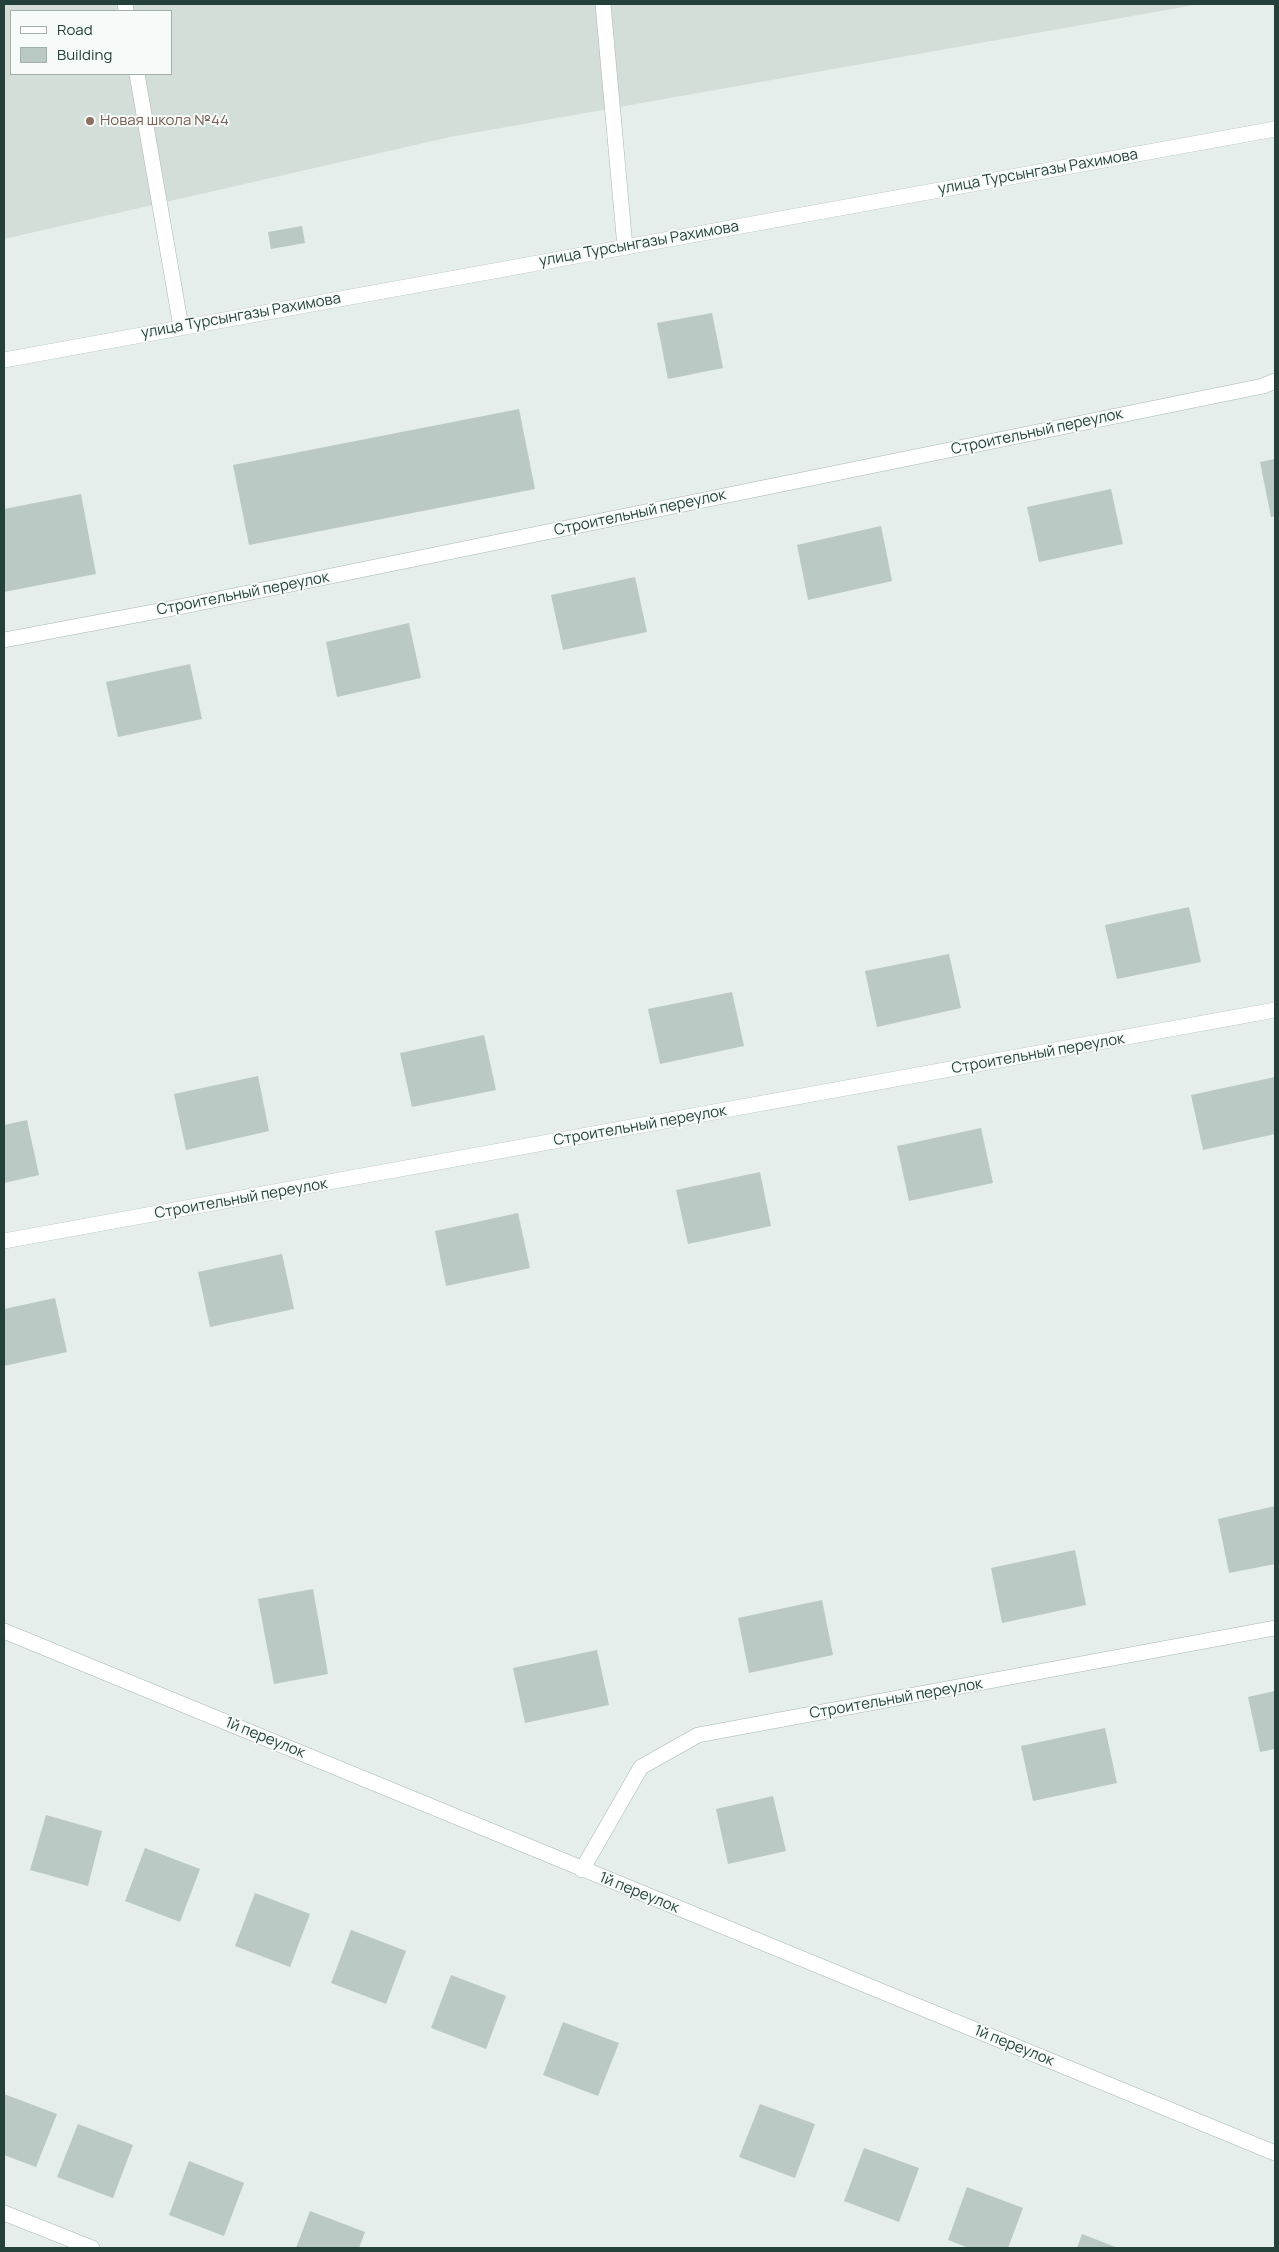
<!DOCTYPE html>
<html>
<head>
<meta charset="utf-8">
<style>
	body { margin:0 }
	#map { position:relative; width:1279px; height:2252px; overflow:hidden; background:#e5eeea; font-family:Manrope,sans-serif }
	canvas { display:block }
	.frame { position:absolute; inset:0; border:5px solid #23413a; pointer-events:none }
	.legend { position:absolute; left:10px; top:10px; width:162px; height:65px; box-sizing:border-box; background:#f6faf8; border:1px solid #a2b0ac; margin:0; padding:6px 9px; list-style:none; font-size:15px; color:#23413a }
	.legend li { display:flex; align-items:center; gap:10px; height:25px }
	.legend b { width:25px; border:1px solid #a2b0ac }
</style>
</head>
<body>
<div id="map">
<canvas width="1279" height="2252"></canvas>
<div class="frame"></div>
<ul class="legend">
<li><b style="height:6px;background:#fff"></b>Road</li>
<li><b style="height:14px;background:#bac9c3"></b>Building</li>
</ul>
</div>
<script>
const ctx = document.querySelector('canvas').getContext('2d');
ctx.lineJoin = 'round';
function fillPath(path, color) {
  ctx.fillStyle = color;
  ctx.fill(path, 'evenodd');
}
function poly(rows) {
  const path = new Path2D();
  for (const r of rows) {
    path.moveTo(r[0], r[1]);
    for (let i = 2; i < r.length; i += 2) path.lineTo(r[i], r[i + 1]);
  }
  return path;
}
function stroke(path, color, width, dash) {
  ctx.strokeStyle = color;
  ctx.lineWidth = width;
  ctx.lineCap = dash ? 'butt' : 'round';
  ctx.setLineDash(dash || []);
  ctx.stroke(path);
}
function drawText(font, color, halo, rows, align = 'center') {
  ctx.font = font + ' Manrope,sans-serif';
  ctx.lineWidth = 4;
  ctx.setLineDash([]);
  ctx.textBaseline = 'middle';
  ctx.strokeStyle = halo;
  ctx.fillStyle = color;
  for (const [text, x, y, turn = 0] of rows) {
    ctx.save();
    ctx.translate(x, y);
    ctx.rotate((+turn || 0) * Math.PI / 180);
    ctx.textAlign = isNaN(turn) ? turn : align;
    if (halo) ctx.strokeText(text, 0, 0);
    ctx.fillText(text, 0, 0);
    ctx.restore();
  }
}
const built = poly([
	[4,4,1200,4,450,137,4,239],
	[11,11,171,11,171,74,11,74]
]);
const building = poly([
	[302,226,305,243,271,249,268,232],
	[712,313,723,368,668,379,657,323],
	[519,409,535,489,249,545,233,465],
	[1275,459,1275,516,1271,517,1260,462],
	[1111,489,1123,544,1039,562,1027,507],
	[81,494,96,574,4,592,4,509],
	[881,526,892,581,808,600,797,545],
	[635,577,647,632,563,650,551,595],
	[409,623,421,678,337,697,326,642],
	[190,664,202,719,118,737,106,682],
	[1189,907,1201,962,1117,979,1105,925],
	[949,954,961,1008,877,1027,865,971],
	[732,992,744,1046,660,1064,648,1009],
	[484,1035,496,1090,412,1107,400,1053],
	[258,1076,269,1131,186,1150,174,1094],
	[1275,1077,1275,1134,1203,1150,1191,1095],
	[27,1120,39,1175,4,1183,4,1125],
	[981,1128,993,1183,909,1201,897,1146],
	[760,1172,771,1226,688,1244,676,1190],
	[518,1213,530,1268,446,1286,435,1231],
	[282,1254,294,1309,210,1327,198,1272],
	[55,1298,67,1352,4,1366,4,1309],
	[1275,1506,1275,1564,1229,1573,1218,1519],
	[1075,1550,1086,1605,1002,1623,991,1568],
	[313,1589,328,1674,274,1684,258,1599],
	[822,1600,833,1655,749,1673,738,1618],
	[597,1650,609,1705,525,1723,513,1668],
	[1275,1691,1275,1749,1260,1752,1248,1697],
	[1105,1728,1117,1783,1033,1801,1021,1746],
	[773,1796,786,1851,728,1864,716,1809],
	[46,1815,102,1831,88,1886,30,1870],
	[145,1848,200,1869,180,1922,125,1901],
	[255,1893,310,1914,290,1967,235,1946],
	[351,1930,406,1951,386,2004,331,1983],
	[451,1975,506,1996,486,2049,431,2028],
	[563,2022,619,2043,598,2096,543,2075],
	[4,2094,57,2114,36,2167,4,2155],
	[760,2104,815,2124,795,2178,739,2157],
	[78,2124,133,2145,113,2198,57,2177],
	[864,2148,919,2168,899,2222,844,2201],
	[189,2161,244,2183,224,2236,169,2215],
	[967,2187,1023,2208,1008,2248,969,2248,948,2240],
	[310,2211,365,2232,359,2248,296,2248],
	[1082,2234,1118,2248,1077,2248]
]);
const service = poly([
	[125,4,126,11],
	[603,4,625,247],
	[137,74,181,327]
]);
const minor = poly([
	[4,640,174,608,1263,386,1275,381],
	[4,1241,1275,1010],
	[4,1631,1275,2153],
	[582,1870,641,1767,698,1735,1275,1628],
	[4,2213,92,2248]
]);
const tertiary = poly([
	[4,360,1275,129]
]);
const markers = [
	[90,121,5,"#8d6e63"]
];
const educationNames = [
	["Новая школа №44",100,121]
];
const streetNames = [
	["улица Турсынгазы Рахимова",1038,172,-10],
	["улица Турсынгазы Рахимова",639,244,-10],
	["улица Турсынгазы Рахимова",241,316,-10],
	["Строительный переулок",1037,432,-12],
	["Строительный переулок",640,513,-12],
	["Строительный переулок",243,594,-11],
	["Строительный переулок",1038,1054,-10],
	["Строительный переулок",640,1126,-10],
	["Строительный переулок",241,1199,-10],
	["Строительный переулок",896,1699,-10],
	["1й переулок",265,1738,22],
	["1й переулок",639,1893,22],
	["1й переулок",1014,2046,22]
];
fillPath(built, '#d3ded9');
fillPath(building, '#bac9c3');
stroke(service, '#a7b7b2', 16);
stroke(minor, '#a7b7b2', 16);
stroke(tertiary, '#a7b7b2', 16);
stroke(service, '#fff', 15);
stroke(minor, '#fff', 15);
stroke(tertiary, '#fff', 15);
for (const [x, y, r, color] of markers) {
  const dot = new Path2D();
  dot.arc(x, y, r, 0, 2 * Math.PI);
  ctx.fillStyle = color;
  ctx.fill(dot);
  stroke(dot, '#f6faf8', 2);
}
drawText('15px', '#785e54', '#f6faf8', educationNames, 'left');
drawText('15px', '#23413a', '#f6faf8', streetNames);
</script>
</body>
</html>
